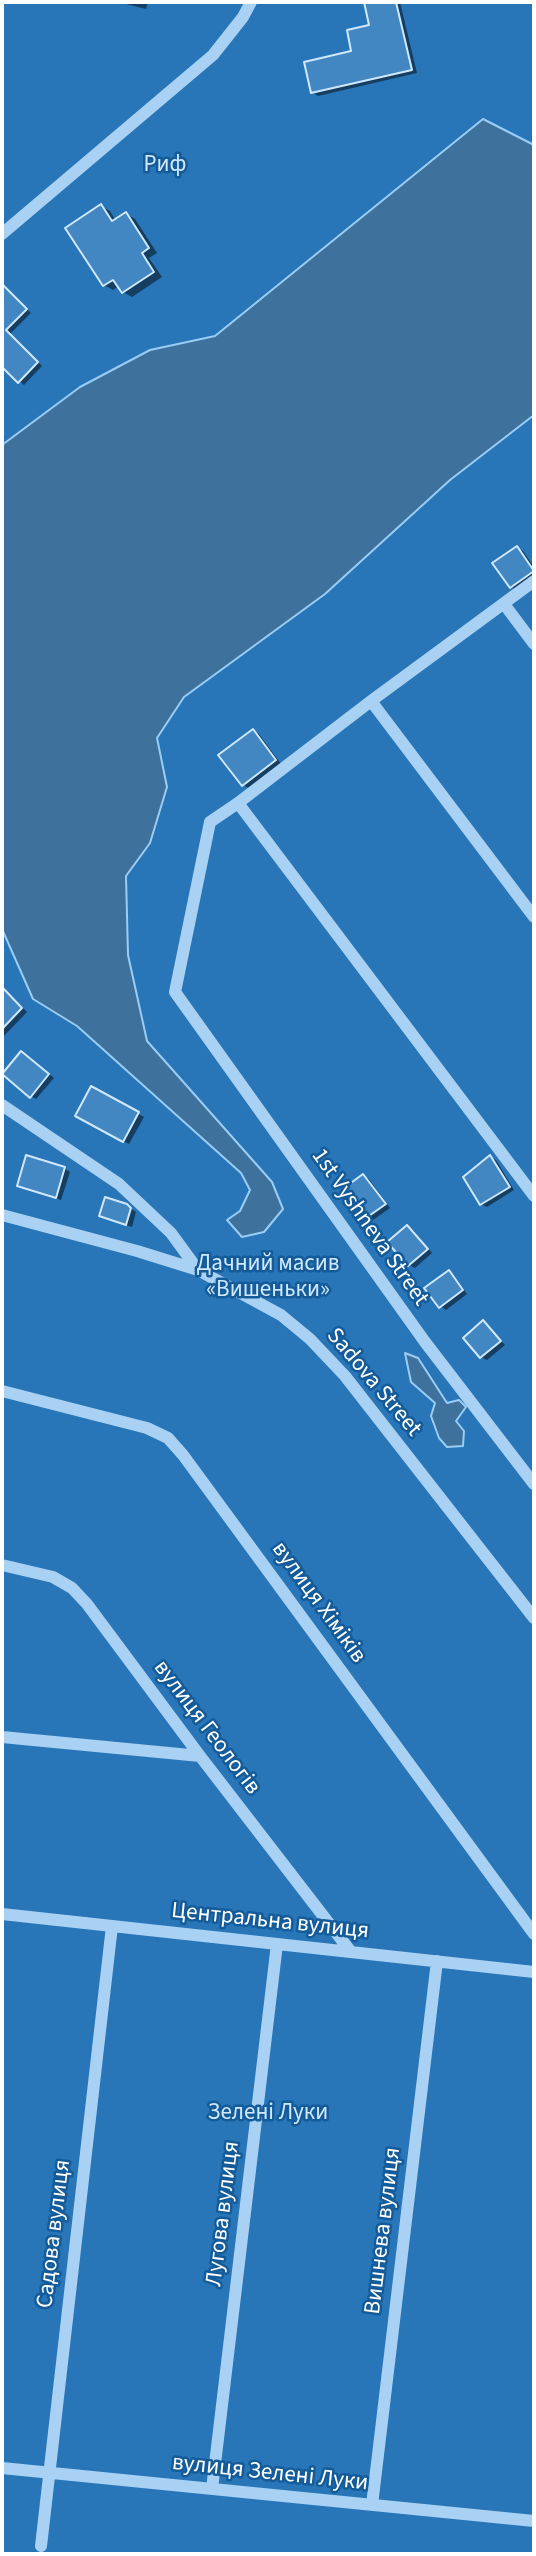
<!DOCTYPE html>
<html>
<head>
<meta charset="utf-8">
<style>
	body { margin:0 }
	#map { position:relative; width:536px; height:2556px; overflow:hidden; background:#145b99; font-family:"Source Sans 3",sans-serif }
	canvas { display:block }
	.frame { position:absolute; inset:0; border:4px solid #fff; pointer-events:none }
</style>
</head>
<body>
<div id="map">
<canvas width="536" height="2556"></canvas>
<div class="frame"></div>
</div>
<script>
const ctx = document.querySelector('canvas').getContext('2d');
ctx.lineJoin = 'round';
function fillPath(path, color) {
  ctx.fillStyle = color;
  ctx.fill(path, 'evenodd');
}
function poly(rows) {
  const path = new Path2D();
  for (const r of rows) {
    path.moveTo(r[0], r[1]);
    for (let i = 2; i < r.length; i += 2) path.lineTo(r[i], r[i + 1]);
  }
  return path;
}
function stroke(path, color, width, dash) {
  ctx.strokeStyle = color;
  ctx.lineWidth = width;
  ctx.lineCap = dash ? 'butt' : 'round';
  ctx.setLineDash(dash || []);
  ctx.stroke(path);
}
function drawText(font, color, halo, rows, align = 'center') {
  ctx.font = font + ' "Source Sans 3",sans-serif';
  ctx.lineWidth = 5;
  ctx.setLineDash([]);
  ctx.textBaseline = 'middle';
  ctx.strokeStyle = halo;
  ctx.fillStyle = color;
  for (const [text, x, y, turn = 0] of rows) {
    ctx.save();
    ctx.translate(x, y);
    ctx.rotate((+turn || 0) * Math.PI / 180);
    ctx.textAlign = isNaN(turn) ? turn : align;
    if (halo) ctx.strokeText(text, 0, 0);
    ctx.fillText(text, 0, 0);
    ctx.restore();
  }
}
const green = poly([
	[2,2,534,2,534,2554,2,2554]
]);
const water = poly([
	[483,119,534,145,534,415,450,480,325,594,184,697,157,738,167,787,150,843,126,876,128,955,147,1041,272,1182,283,1209,264,1232,242,1237,227,1220,240,1211,250,1190,241,1173,77,1026,33,999,2,929,2,445,80,387,150,350,215,336,483,119],
	[405,1353,418,1358,447,1403,459,1400,466,1407,456,1421,464,1431,463,1446,447,1447,439,1438,431,1416,435,1403,411,1382,405,1353]
]);
const shadow = poly([
	[118,2,148,2,146,9],
	[366,2,400,2,417,73,318,96,312,92,354,52,371,26],
	[101,206,110,211,116,221,126,214,135,219,157,253,149,258,162,277,132,297,123,292,119,286,113,290,104,285],
	[2,284,31,313,10,334,42,366,24,385,2,365],
	[517,548,523,551,534,567,534,578,517,590,511,587],
	[253,731,259,734,281,764,249,788,243,785],
	[2,987,27,1012,2,1038],
	[27,1056,54,1078,36,1099,31,1096],
	[92,1088,144,1117,129,1144,77,1116],
	[490,1157,496,1160,514,1190,487,1207,481,1204],
	[64,1168,70,1172,61,1200,19,1186],
	[363,1176,369,1179,390,1208,373,1220,367,1217],
	[126,1205,136,1212,132,1227,107,1219],
	[407,1227,413,1230,432,1253,415,1268,409,1265],
	[449,1272,454,1276,467,1294,446,1310,440,1306],
	[483,1322,505,1345,487,1360,481,1357]
]);
const building = poly([
	[364,2,396,2,412,70,311,93,304,62,351,51,347,30,369,25,364,2],
	[101,204,112,221,126,212,149,248,142,253,154,272,122,293,113,280,103,286,65,228,101,204],
	[2,284,27,309,6,330,38,362,18,383,2,367,2,284],
	[517,546,534,571,510,588,492,563,517,546],
	[253,729,276,760,242,786,218,755,253,729],
	[2,987,22,1008,2,1029,2,987],
	[21,1051,49,1074,30,1098,2,1074,21,1051],
	[91,1086,139,1112,123,1142,75,1116,91,1086],
	[26,1155,65,1167,56,1198,17,1186,26,1155],
	[490,1155,510,1187,480,1205,463,1177,490,1155],
	[363,1174,386,1204,366,1218,344,1188,363,1174],
	[105,1197,127,1204,131,1208,126,1225,99,1216,105,1197],
	[407,1225,428,1249,408,1266,387,1242,407,1225],
	[449,1270,463,1290,439,1308,424,1288,449,1270],
	[483,1320,501,1341,480,1358,463,1338,483,1320]
]);
const minor = poly([
	[2,234,213,55,243,17,251,2],
	[534,581,371,701,238,803,210,822,175,992,425,1342,534,1484],
	[504,604,534,644],
	[371,701,534,917],
	[238,803,534,1196],
	[2,1105,119,1184,171,1233,198,1270],
	[2,1215,137,1251,198,1270,281,1315,310,1339,345,1376,534,1618],
	[2,1391,147,1428,168,1438,183,1455,534,1934],
	[2,1565,53,1577,72,1588,87,1604,200,1756,351,1952],
	[2,1737,200,1756],
	[2,1914,534,1972],
	[2,2468,534,2521],
	[212,2489,277,1944],
	[372,2505,437,1961],
	[41,2546,112,1926]
]);
const parkNames = [
	["Риф",165,166],
	["Дачний масив",268,1265],
	["«Вишеньки»",268,1291],
	["Зелені Луки",268,2114]
];
const streetNames = [
	["1st Vyshneva Street",369,1228,55],
	["Sadova Street",373,1383,50],
	["вулиця Хіміків",318,1603,54],
	["вулиця Геологів",206,1728,53],
	["Центральна вулиця",270,1922,6],
	["Лугова вулиця",224,2214,-83],
	["Вишнева вулиця",384,2231,-83],
	["Садова вулиця",55,2234,-83],
	["вулиця Зелені Луки",270,2474,6]
];
fillPath(green, '#2875b7');
fillPath(water, '#3f719d');
stroke(water, '#9acdf5', 2);
fillPath(shadow, '#0007');
fillPath(building, '#4287c2');
stroke(building, '#d0e8fd', 2);
stroke(minor, '#a8d1f3', 12);
drawText('23px', '#d0e8fd', '#145b99', parkNames);
drawText('23px', '#fff', '#145b99', streetNames);
</script>
</body>
</html>
